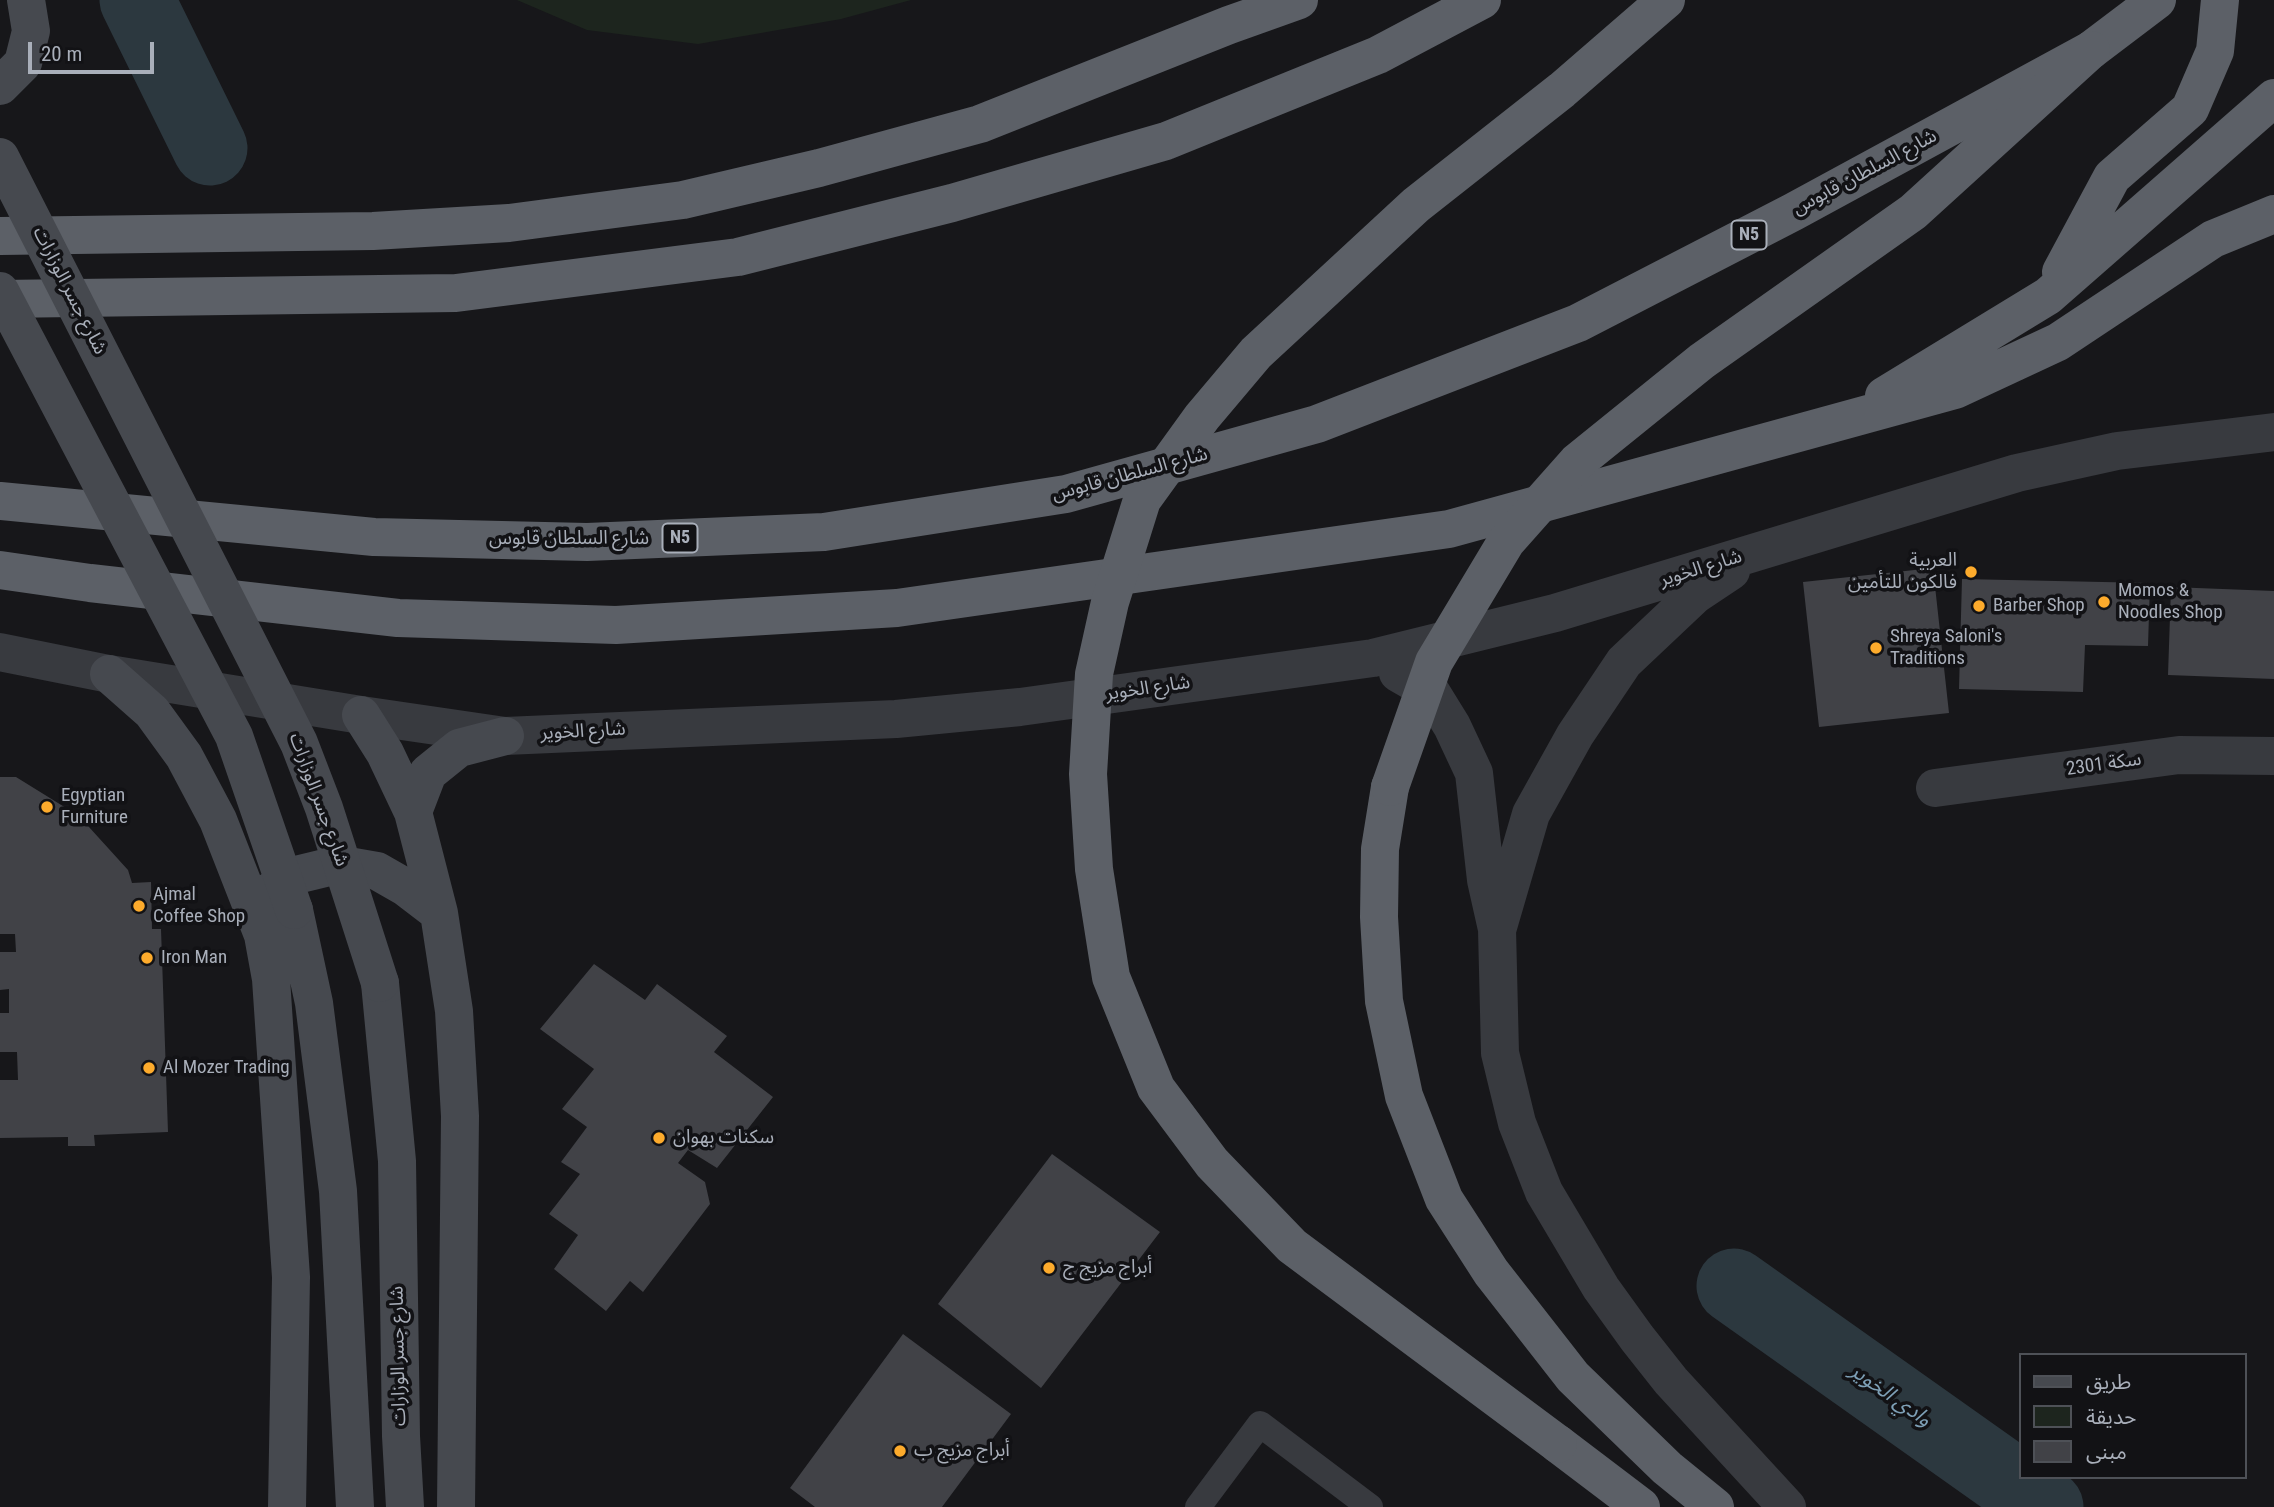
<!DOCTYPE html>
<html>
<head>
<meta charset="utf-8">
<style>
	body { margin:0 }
	#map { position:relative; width:2274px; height:1507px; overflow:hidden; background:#17171a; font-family:"Roboto Condensed","Noto Sans Arabic",sans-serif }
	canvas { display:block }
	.legend { position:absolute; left:2019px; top:1353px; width:228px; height:126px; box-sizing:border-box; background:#121215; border:2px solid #4e5157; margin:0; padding:9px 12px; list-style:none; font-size:21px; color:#a9afba }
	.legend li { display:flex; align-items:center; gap:14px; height:35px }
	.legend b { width:35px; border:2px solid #4e5157 }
	.scale { position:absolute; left:28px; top:42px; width:126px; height:32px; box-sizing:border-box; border:4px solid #a9afba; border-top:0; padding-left:9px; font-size:21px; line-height:24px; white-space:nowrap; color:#a9afba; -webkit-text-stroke:5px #121215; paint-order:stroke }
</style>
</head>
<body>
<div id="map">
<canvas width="2274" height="1507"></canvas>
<ul class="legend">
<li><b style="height:9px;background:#46494f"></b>طريق</li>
<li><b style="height:19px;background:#1d251e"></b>حديقة</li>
<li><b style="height:19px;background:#414247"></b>مبنى</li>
</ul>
<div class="scale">20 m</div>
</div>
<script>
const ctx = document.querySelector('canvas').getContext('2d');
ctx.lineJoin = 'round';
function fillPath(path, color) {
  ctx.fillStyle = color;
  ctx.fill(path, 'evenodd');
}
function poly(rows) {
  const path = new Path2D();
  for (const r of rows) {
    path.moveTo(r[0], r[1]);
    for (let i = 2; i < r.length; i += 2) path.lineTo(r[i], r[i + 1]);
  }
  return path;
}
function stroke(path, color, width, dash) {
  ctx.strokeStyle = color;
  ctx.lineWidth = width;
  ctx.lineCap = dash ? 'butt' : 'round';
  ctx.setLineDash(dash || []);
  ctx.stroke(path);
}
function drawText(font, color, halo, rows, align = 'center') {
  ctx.font = font + ' "Roboto Condensed","Noto Sans Arabic",sans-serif';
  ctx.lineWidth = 7;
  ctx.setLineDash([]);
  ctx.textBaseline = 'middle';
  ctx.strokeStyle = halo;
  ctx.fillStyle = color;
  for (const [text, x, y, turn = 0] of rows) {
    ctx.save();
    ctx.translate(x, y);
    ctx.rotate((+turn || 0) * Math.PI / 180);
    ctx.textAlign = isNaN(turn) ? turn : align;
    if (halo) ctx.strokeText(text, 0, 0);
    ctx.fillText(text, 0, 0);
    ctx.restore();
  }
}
const green = poly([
	[517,0,911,0,841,19,698,44,587,30]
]);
const river = poly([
	[137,0,210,148],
	[1734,1286,2046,1507]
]);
const building = poly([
	[1933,568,1949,713,1819,727,1803,582],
	[1962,579,2150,583,2148,646,2085,645,2083,692,1959,689],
	[2171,587,2274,591,2274,679,2168,675],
	[0,777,16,777,79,816,128,870,132,883,151,882,152,929,161,929,168,1132,94,1135,95,1146,68,1146,68,1137,0,1138,0,1080,18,1080,17,1052,0,1052,0,1013,9,1013,9,989,0,990,0,952,16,952,15,934,0,934],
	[594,964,645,1000,657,984,727,1036,714,1052,773,1097,717,1168,688,1150,678,1163,705,1182,710,1204,643,1292,630,1281,606,1311,554,1269,578,1235,549,1214,580,1174,561,1162,587,1127,562,1109,594,1069,540,1029],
	[1052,1154,1160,1232,1041,1388,938,1304],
	[903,1334,1011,1414,942,1507,815,1507,790,1488]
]);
const service = poly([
	[1198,1507,1260,1424,1370,1507]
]);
const minor = poly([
	[1935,788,2179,755,2274,756]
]);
const tertiary = poly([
	[0,652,109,674,361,715,505,736,896,719,1020,707,1373,658,1555,613,2017,473,2117,451,2274,432],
	[1398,673,1431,692,1452,726,1474,773,1486,880,1497,929,1500,1053,1517,1123,1544,1192,1601,1288,1637,1338,1671,1381,1787,1507],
	[1498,927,1531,814,1575,735,1624,662,1695,595,1731,571]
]);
const secondary = poly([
	[0,86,23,63,31,31,26,0],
	[109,674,152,712,184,756,218,820,263,935,271,979,291,1277,287,1507],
	[361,715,385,753,413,812],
	[264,906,269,892,292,876,329,867,354,867,377,871,405,887,439,913],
	[294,910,314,1003,338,1191,355,1507],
	[380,983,397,1161,401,1436,405,1507],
	[456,1507,460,1116,454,1011,439,913,413,812,428,773,459,748,505,736]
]);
const trunk = poly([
	[0,236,373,231,509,223,683,200,819,168,980,124,1229,25,1299,0],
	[2061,272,2112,177,2190,109,2215,51,2220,0],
	[0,299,456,293,738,257,952,203,1166,141,1378,55,1482,0],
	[1884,396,2048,296,2274,98],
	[0,501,374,537,587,542,824,532,1066,494,1317,424,1578,323,1793,212,2091,50,2157,0],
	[0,570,90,583,398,618,616,625,897,608,1449,529,1955,390,2058,342,2213,239,2274,214],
	[1390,787,1380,849,1379,917,1384,1001,1404,1096,1444,1199,1491,1272,1573,1377,1667,1468,1715,1507],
	[1558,1444,1641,1507]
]);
const secondaryBridge = poly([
	[0,157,299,743,324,808,380,983],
	[0,291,234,736,294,910]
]);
const trunkBridge = poly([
	[1390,787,1434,662,1506,542,1577,462,1702,361,1913,212,2091,50],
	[1558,1444,1292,1246,1212,1163,1156,1088,1111,977,1094,869,1088,774,1094,674,1110,602,1142,500,1202,417,1256,353,1416,205,1562,90,1666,0]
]);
const markers = [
	[1971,572,7,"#fdab2c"],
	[2104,602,7,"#fdab2c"],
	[1979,606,7,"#fdab2c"],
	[1876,648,7,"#fdab2c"],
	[47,807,7,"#fdab2c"],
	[139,906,7,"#fdab2c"],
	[147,958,7,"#fdab2c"],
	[149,1068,7,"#fdab2c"],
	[659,1138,7,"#fdab2c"],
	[1049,1268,7,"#fdab2c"],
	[900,1451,7,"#fdab2c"]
];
const shields = [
	[1749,235,35],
	[680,538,35]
];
const shieldNames = [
	["N5",1749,235],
	["N5",680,538]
];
const streetNames = [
	["شارع السلطان قابوس",1865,173,-28],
	["شارع جسر الوزارات",69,291,63],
	["شارع السلطان قابوس",1130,475,-15],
	["شارع السلطان قابوس",569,539],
	["شارع الخوير",1701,569,-17],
	["شارع الخوير",1148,689,-8],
	["شارع الخوير",583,732,-3],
	["سكة 2301",2104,765,-8],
	["شارع جسر الوزارات",318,800,70],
	["شارع جسر الوزارات",399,1356,-91]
];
const poiNames = [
	["العربية",1957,561,"right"],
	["فالكون للتأمين",1957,583,"right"],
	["Momos &",2118,591],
	["Noodles Shop",2118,613],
	["Barber Shop",1993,606],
	["Shreya Saloni's",1890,637],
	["Traditions",1890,659],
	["Egyptian",61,796],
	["Furniture",61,818],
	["Ajmal",153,895],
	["Coffee Shop",153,917],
	["Iron Man",161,958],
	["Al Mozer Trading",163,1068],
	["سكنات بهوان",673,1138],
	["أبراج مزيج ج",1063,1268],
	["أبراج مزيج ب",914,1451]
];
const waterNames = [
	["وادي الخوير",1890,1396,35]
];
fillPath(green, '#1d251e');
stroke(river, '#2c383f', 75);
fillPath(building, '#414247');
stroke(service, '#383a3f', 26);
stroke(minor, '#383a3f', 38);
stroke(tertiary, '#383a3f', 38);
stroke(secondary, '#46494f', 38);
stroke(trunk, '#5c6067', 38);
stroke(secondaryBridge, '#46494f', 38);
stroke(trunkBridge, '#5c6067', 38);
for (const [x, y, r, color] of markers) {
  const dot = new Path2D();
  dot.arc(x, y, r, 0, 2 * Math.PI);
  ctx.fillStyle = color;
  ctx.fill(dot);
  stroke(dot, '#121215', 2.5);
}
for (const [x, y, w] of shields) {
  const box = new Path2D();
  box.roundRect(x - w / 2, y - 14.5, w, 29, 5);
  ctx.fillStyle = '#121215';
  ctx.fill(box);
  stroke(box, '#a9afba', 2);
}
drawText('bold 18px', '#a9afba', null, shieldNames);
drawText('19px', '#a9afba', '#121215', streetNames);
drawText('19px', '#a9afba', '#121215', poiNames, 'left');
drawText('italic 21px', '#7ea0b7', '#121215', waterNames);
</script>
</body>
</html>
